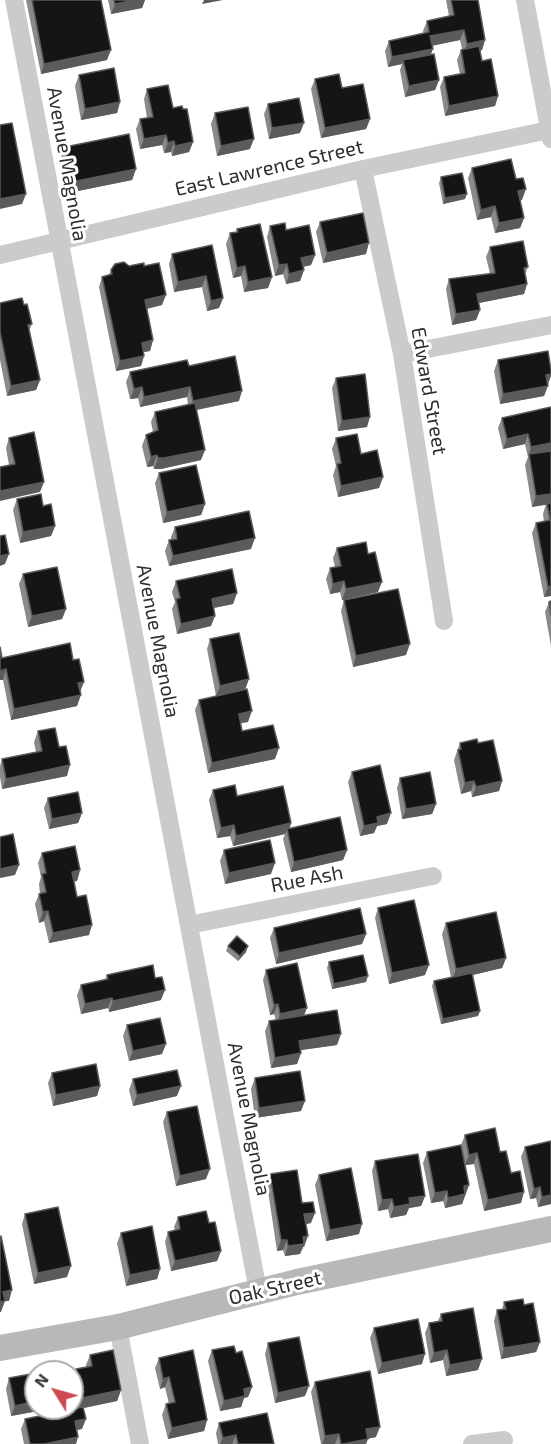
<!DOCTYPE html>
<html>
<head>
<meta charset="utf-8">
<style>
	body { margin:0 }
	#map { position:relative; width:551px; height:1444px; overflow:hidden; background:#fff; font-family:"Exo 2",sans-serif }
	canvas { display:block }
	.north { position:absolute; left:24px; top:1360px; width:60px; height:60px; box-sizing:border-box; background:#fff; border:2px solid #ababab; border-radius:50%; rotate:307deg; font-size:16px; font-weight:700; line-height:24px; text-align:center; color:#2e2e2e }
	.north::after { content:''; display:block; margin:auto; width:21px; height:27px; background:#cf4753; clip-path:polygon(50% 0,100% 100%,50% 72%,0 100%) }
</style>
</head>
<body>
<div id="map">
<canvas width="551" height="1444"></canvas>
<div class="north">N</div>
</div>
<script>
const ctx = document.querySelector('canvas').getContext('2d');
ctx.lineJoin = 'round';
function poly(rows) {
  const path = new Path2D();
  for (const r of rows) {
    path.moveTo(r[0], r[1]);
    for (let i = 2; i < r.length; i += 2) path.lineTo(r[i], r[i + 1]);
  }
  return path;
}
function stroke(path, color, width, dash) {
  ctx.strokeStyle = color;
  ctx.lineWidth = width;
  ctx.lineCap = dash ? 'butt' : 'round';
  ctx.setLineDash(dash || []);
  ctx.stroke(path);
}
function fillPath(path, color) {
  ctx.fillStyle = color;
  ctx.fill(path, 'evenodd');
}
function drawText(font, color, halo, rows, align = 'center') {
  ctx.font = font + ' "Exo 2",sans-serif';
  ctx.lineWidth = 6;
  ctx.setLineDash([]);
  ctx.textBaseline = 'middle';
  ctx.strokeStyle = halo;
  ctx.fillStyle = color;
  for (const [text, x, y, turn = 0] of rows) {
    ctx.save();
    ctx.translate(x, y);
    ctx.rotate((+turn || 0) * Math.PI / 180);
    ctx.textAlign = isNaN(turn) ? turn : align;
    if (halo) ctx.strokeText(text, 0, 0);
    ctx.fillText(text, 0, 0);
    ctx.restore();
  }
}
const street = poly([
	[14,0,258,1291],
	[525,0,551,139],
	[363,169,402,354,444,621],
	[0,255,363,169,549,130],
	[402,354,551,325],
	[189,925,433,876],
	[118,1327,140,1444],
	[472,1444,504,1440]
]);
const secondary = poly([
	[0,1348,118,1327,297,1282,551,1229]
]);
const wall = poly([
	[26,0,101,0,107,60,41,74],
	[108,0,145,0,142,8,111,14],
	[446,0,478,0,485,40,482,50,480,51,482,61,498,96,495,106,445,116,440,87,444,77,460,74,457,60,461,50,462,49,460,40,432,45,431,54,439,80,435,90,405,97,400,70,402,64,388,67,385,51,389,41,424,34,423,31,427,21,449,16],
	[79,75,120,102,117,113,81,120,75,86],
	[315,79,342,88,370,119,366,129,321,138,311,89],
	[147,89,173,108,193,142,189,152,172,156,171,152,164,153,162,145,140,149,136,129,140,119,147,118,144,99],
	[268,104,300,133,269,139,264,114],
	[215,113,250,149,217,156,211,124],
	[65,147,136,169,132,180,68,193,61,157],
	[472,168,516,179,522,200,520,200,524,218,520,228,495,233,491,217,477,220,468,178],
	[441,177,465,199,443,204,439,183],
	[320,222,366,254,323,263,316,232],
	[270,226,286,230,315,255,311,265,303,267,304,270,300,281,286,284,283,274,275,276,267,237],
	[237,229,272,277,268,288,244,292,241,276,233,278,226,244,230,233,236,232],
	[212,245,223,298,219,308,207,311,202,287,174,292,169,264,172,254],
	[490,247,528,267,525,274,527,284,524,294,479,303,480,310,476,320,452,325,446,289,449,279,490,274,486,257],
	[129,266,144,266,162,305,147,309,153,340,150,351,144,352,144,356,141,366,116,371,99,287,102,277,109,275,111,270],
	[0,303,24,305,32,324,29,331,40,380,36,390,7,396,0,360],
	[498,360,548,384,544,396,500,404,494,371],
	[189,366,239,401,197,410,201,460,161,469,154,469,153,466,147,467,142,446,146,435,153,432,151,422,155,412,188,405,187,397,140,407,138,398,130,399,126,382,130,372],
	[336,378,367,427,338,431,332,388],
	[551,407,551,596,544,597,532,533,536,523,544,522,543,514,546,504,532,507,525,465,528,457,525,444,503,449,498,428,502,418],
	[9,438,40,492,9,465,6,448],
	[336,438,383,477,379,488,338,497,333,475,336,466,332,449],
	[159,473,205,504,201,515,163,523,155,483],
	[17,499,43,506,55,526,51,536,20,543,13,510],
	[175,527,251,549,169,566,165,551,169,540,171,540,171,537],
	[337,548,368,554,378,592,342,600,340,592,330,594,326,579,330,568,335,567,333,558],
	[23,574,66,609,62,619,28,627,19,584],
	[176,581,237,593,233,604,214,608,211,626,177,634,172,609,175,602,172,592],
	[344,600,406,655,353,667,341,611],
	[551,601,551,646,545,612,549,602],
	[210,639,245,689,248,722,240,723,242,731,275,759,208,773,195,710,199,700,216,696,207,649],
	[0,647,2,658,73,660,80,692,77,706,11,720,3,680,0,680],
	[38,731,59,747,67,776,2,789,0,777,0,766,2,759,36,752,34,742],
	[460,743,478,743,502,781,499,791,472,797,471,791,461,794,454,760],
	[352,772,387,824,377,826,374,833,360,836,348,782],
	[400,778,436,804,432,814,402,819,397,788],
	[213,790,237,796,291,823,290,828,347,850,343,860,291,872,283,839,285,834,233,846,230,836,217,838,209,800],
	[48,798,82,813,78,823,49,829,44,808],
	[224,850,271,874,225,884,220,861],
	[42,853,80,870,77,881,74,881,77,897,89,935,49,943,44,921,39,923,35,904,39,894,40,894,39,884,41,877,38,863],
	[378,908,425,975,389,984,375,918],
	[446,923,506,958,502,968,472,975,480,1011,478,1016,441,1024,432,986,434,981,451,977,442,934],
	[274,928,366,934,362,944,276,964,270,938],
	[228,946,246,952,238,961,226,951],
	[329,962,366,982,332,989,327,968],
	[266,970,304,1015,337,1045,300,1050,301,1053,297,1064,271,1068,265,1031,269,1021,276,1020,274,1014,270,1015,263,980],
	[107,975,161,1000,109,1012,108,1008,81,1014,77,995,81,985,105,980],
	[127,1025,162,1054,129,1061,123,1036],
	[52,1073,100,1086,97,1096,53,1106,48,1083],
	[255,1078,301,1111,255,1118,251,1089],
	[133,1079,177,1096,133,1106,129,1090],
	[167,1112,206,1179,176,1186,163,1122],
	[465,1135,500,1152,511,1173,521,1203,484,1211,474,1164,465,1165,461,1145],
	[525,1147,551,1204,538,1207,536,1198,530,1199,521,1157],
	[427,1152,469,1185,462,1204,445,1208,443,1201,431,1203,423,1163],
	[375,1161,425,1196,421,1206,409,1208,406,1215,390,1218,388,1209,378,1211,372,1171],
	[270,1174,302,1203,311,1223,306,1224,304,1247,303,1247,300,1254,285,1256,283,1250,277,1251,267,1184],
	[319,1175,359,1234,326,1241,315,1185],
	[25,1214,67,1277,34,1284,22,1224],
	[178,1217,209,1223,221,1251,217,1261,171,1271,165,1242,168,1232,175,1230,174,1227],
	[121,1233,160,1269,157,1279,126,1286,117,1243],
	[504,1302,524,1305,540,1342,536,1352,501,1359,494,1321,497,1310,502,1309],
	[441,1314,478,1370,446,1376,443,1360,430,1363,425,1333,429,1323,438,1321],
	[374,1328,422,1364,378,1374,370,1338],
	[268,1343,305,1396,275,1403,265,1354],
	[212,1350,236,1353,252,1387,248,1397,244,1398,241,1407,220,1411,208,1361],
	[90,1355,121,1390,117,1401,84,1408,82,1429,77,1430,76,1444,24,1444,21,1429,25,1419,39,1416,38,1411,11,1416,6,1389,9,1378,36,1408,55,1408,53,1413,78,1408,73,1379,76,1369,86,1367,86,1365],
	[159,1358,207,1420,204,1431,168,1439,162,1415,166,1404,169,1404,165,1387,160,1389,155,1368],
	[315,1382,376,1437,367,1439,366,1444,321,1444,311,1392],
	[219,1423,274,1444,218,1444,216,1433]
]);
const shadedWall = poly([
	[134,0,145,0,142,8,111,14,115,4],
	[204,0,223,0,202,4],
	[464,30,460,40,427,47,430,36],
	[485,40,482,50,463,54,467,44],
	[433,49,429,59,403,60,402,64,388,67,392,57],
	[111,50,107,60,41,74,44,64],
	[439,80,435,90,405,97,409,86],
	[498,96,495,106,445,116,449,106],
	[120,102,117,113,81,120,85,109],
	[370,119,366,129,321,138,325,128],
	[304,123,300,133,269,139,272,128],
	[166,135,162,145,140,149,144,139],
	[254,139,250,149,217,156,221,146],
	[174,141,171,152,164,153,168,143],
	[193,142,189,152,172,156,175,146],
	[136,169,132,180,68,193,72,182],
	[526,189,522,200,514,201,518,191],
	[26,194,22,204,0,209,0,199],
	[467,194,465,199,443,204,445,198],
	[495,206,491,217,477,220,481,210],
	[524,218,520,228,495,233,499,223],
	[369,243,366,254,323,263,327,253],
	[315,255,311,265,298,268,301,258],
	[287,264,283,274,275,276,279,265],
	[245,266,241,276,233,278,237,268],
	[304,270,300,281,286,284,289,274],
	[206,276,202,287,174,292,178,282],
	[272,277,268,288,244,292,248,282],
	[527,284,524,294,474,304,477,294],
	[166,295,162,305,141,310,145,300],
	[223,298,219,308,207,311,211,301],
	[480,310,476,320,452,325,456,314],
	[153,340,150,351,138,353,142,343],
	[144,356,141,366,116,371,120,361],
	[551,374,551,376,548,384,546,375],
	[40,380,36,390,7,396,11,386],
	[548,386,544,396,500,404,503,394],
	[142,387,138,398,130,399,134,389],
	[190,387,187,397,140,407,144,397],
	[242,391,239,401,190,411,193,401],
	[370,417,367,427,338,431,342,421],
	[528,434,525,444,503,449,507,439],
	[551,443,551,452,529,454,528,457,531,447],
	[205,450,201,460,161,469,154,469,158,458],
	[157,455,153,466,147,467,151,457],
	[383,477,379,488,338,497,341,486],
	[44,482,40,492,0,501,0,491],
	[551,494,551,504,532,507,536,496],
	[205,504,201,515,163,523,167,512],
	[55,526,51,536,20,543,23,532],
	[255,538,251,549,169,566,173,556],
	[9,554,5,564,0,566,0,556],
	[344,581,340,592,330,594,333,584],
	[382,582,378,592,342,600,346,589],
	[551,586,551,596,544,597,548,587],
	[237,593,233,604,208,609,212,599],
	[66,609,62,619,28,627,32,616],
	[215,616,211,626,177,634,181,624],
	[410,644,406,655,353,667,356,656],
	[6,669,3,680,0,680,0,671],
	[249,679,245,690,216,696,220,686],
	[84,682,80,692,78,683],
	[81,695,77,706,11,720,14,709],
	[252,711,248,722,235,724,239,714],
	[279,748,275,759,208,773,212,763],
	[70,765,67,776,2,789,6,779],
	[474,781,471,791,461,794,465,783],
	[502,781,499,791,472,797,476,787],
	[436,804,432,814,402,819,406,809],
	[82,813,78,823,49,829,52,819],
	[391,813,387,824,377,826,374,833,360,836,364,826,377,817],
	[291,823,288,832,287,829,285,834,233,846,236,836],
	[234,825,230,836,217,838,221,828],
	[347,850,343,860,291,872,294,862],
	[275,863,271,874,225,884,229,873],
	[19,865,15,875,0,878,0,869],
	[80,870,77,881,68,883,72,872],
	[48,911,44,921,39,923,43,912],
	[92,925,89,935,49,943,53,933],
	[366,934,362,944,276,964,279,953],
	[248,946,246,952,238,961,240,956],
	[506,958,502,968,452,980,456,969],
	[429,965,425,975,389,984,392,973],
	[368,976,366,982,332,989,334,984],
	[165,990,161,1000,109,1012,113,1001],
	[112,998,108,1008,81,1014,85,1004],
	[278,1004,274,1014,270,1015,274,1005],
	[307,1008,303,1018,277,1024,280,1014],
	[480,1011,478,1016,441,1024,443,1019],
	[341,1034,337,1045,295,1051,299,1041],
	[166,1044,162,1054,129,1061,133,1051],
	[301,1053,297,1064,271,1068,275,1058],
	[100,1086,97,1096,53,1106,56,1095],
	[181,1086,177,1096,133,1106,137,1095],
	[305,1101,301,1111,255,1118,259,1108],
	[477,1153,474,1164,465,1165,469,1155],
	[210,1169,206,1179,176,1186,180,1176],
	[469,1185,462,1204,445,1208,448,1198,464,1186],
	[540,1187,536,1198,530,1199,534,1189],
	[447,1191,443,1201,431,1203,435,1193],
	[524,1192,521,1203,484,1211,488,1200],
	[551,1195,551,1204,538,1207,542,1197],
	[425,1196,421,1206,409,1208,406,1215,390,1218,394,1207,409,1198],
	[392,1199,388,1209,378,1211,382,1200],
	[315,1213,311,1223,301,1225,304,1214],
	[362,1224,359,1234,326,1241,330,1230],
	[308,1236,304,1247,303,1247,300,1254,285,1256,288,1246,303,1237],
	[281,1240,287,1240,283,1250,277,1251],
	[221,1251,217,1261,171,1271,175,1261],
	[71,1266,67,1277,34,1284,38,1273],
	[160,1269,157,1279,126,1286,130,1275],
	[12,1290,9,1301,5,1301,1,1312,0,1312,0,1302,3,1292],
	[540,1342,536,1352,501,1359,504,1348],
	[447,1350,443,1360,430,1363,434,1353],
	[425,1354,422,1364,378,1374,382,1363],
	[482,1359,478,1370,446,1376,450,1365],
	[169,1377,165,1387,160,1389,163,1379],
	[309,1386,305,1396,275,1403,278,1393],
	[252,1387,248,1397,244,1398,241,1407,220,1411,224,1401,244,1389],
	[121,1390,117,1401,78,1409,82,1398],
	[36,1401,36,1408,39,1408,38,1411,11,1416,15,1406],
	[43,1408,55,1408,52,1415,40,1418],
	[86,1419,82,1429,71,1431,75,1421],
	[207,1420,204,1431,168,1439,172,1428],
	[380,1427,376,1437,362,1440,366,1429],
	[339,1434,335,1444,322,1444,325,1436],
	[236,1435,232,1444,220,1444,223,1438],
	[78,1437,76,1444,44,1444],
	[368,1439,366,1444,343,1444]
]);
const building = poly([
	[32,0,101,0,111,50,44,64,32,0],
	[114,0,134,0,115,4,114,0],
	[451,0,478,0,485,40,467,44,464,30,430,36,433,49,392,57,389,41,429,32,427,21,454,15,451,0],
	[479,46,482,61,491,59,498,96,449,106,444,77,465,73,461,50,479,46],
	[434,54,439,80,409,86,403,60,434,54],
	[114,68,120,102,85,109,79,75,114,68],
	[339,74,342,88,363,84,370,119,325,128,315,79,339,74],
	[168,85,173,108,182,106,183,109,187,109,193,142,175,146,174,141,168,143,166,135,144,139,140,119,153,117,147,89,168,85],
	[299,98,304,123,272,128,268,104,299,98],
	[248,107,254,139,221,146,215,113,248,107],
	[12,123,26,194,0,199,0,125,12,123],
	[129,134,136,169,72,182,65,147,129,134],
	[511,159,516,179,523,178,526,189,518,191,524,218,499,223,495,206,481,210,472,168,511,159],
	[462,173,467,194,445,198,441,177,462,173],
	[363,213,369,243,327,253,320,222,363,213],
	[285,223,286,230,309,225,315,255,301,258,304,270,289,274,287,264,279,265,270,226,285,223],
	[260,224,272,277,248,282,245,266,237,268,230,233,238,232,237,229,260,224],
	[523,241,528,267,524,268,527,284,477,294,480,310,456,314,449,279,495,273,490,247,523,241],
	[212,245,223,298,211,301,206,276,178,282,172,254,212,245],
	[124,262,129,266,144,263,144,266,159,263,166,295,145,300,153,340,142,343,144,356,120,361,102,277,112,274,111,270,115,264,124,262],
	[22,298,24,305,27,304,32,324,28,325,40,380,11,386,0,332,0,303,22,298],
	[548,351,551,370,551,374,546,375,548,386,503,394,498,360,548,351],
	[235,356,242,391,193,401,190,387,144,397,142,387,134,389,130,372,187,360,189,366,235,356],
	[365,374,370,417,342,421,336,378,365,374],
	[195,403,205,450,164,458,158,458,157,455,151,457,146,435,158,430,155,412,195,403],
	[551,407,551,443,531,447,528,434,507,439,502,418,551,407],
	[34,432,44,482,0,491,0,467,15,464,9,438,34,432],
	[357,434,361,454,377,450,383,477,341,486,337,464,341,463,336,438,357,434],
	[551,451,551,494,536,496,529,454,551,451],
	[196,465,205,504,167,512,159,473,196,465],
	[41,494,43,506,51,504,55,526,23,532,17,499,41,494],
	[551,503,551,586,548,587,536,523,550,520,547,504,551,503],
	[249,511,255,538,173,556,169,540,177,539,175,527,249,511],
	[5,535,9,554,0,556,0,536,5,535],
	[366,542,368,554,375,552,382,582,346,589,344,581,333,584,330,568,341,566,337,548,366,542],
	[57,567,66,609,32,616,23,574,57,567],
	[232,569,237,593,212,599,215,616,181,624,176,599,180,598,176,581,232,569],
	[398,589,410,644,356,656,344,600,398,589],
	[551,601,551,615,549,602,551,601],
	[239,633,249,679,220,686,210,639,239,633],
	[70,643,73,660,79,659,84,682,78,683,81,695,14,709,6,669,0,671,0,647,2,658,70,643],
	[247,689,252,711,239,714,242,731,273,725,279,748,212,763,199,700,247,689],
	[55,728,59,747,66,746,70,765,6,779,2,759,42,751,38,731,55,728],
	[477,739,478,743,493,740,502,781,476,787,474,781,465,783,458,750,461,749,460,743,477,739],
	[380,765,391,813,377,817,378,823,364,826,352,772,380,765],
	[430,772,436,804,406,809,400,778,430,772],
	[235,785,237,796,283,786,291,823,236,836,234,825,221,828,213,790,235,785],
	[78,792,82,813,52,819,48,798,78,792],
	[340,817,347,850,294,862,287,829,340,817],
	[13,834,19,865,0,869,0,837,13,834],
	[270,840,275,863,229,873,224,850,270,840],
	[75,846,80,870,72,872,77,897,86,895,92,925,53,933,48,911,43,912,39,894,46,892,42,874,46,873,42,853,75,846],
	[414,900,429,965,392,973,378,908,414,900],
	[360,908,366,934,279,953,274,928,360,908],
	[496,912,506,958,456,969,446,923,496,912],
	[237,936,248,946,240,956,228,946,237,936],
	[363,955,368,976,334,984,329,962,363,955],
	[297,963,307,1008,280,1014,278,1004,274,1005,266,970,297,963],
	[153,965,155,978,162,977,165,990,113,1001,112,998,85,1004,81,985,108,979,107,975,153,965],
	[472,973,480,1011,443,1019,434,981,472,973],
	[337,1010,341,1034,299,1041,301,1053,275,1058,269,1021,337,1010],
	[160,1018,166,1044,133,1051,127,1025,160,1018],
	[96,1064,100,1086,56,1095,52,1073,96,1064],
	[177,1070,181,1086,137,1095,133,1079,177,1070],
	[300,1071,305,1101,259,1108,255,1078,300,1071],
	[197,1106,210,1169,180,1176,167,1112,197,1106],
	[495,1128,500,1152,506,1151,511,1173,520,1171,524,1192,488,1200,477,1153,469,1155,465,1135,495,1128],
	[551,1141,551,1195,542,1197,540,1187,534,1189,525,1147,551,1141],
	[461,1145,469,1185,464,1186,465,1194,448,1198,447,1191,435,1193,427,1152,461,1145],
	[418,1154,425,1196,409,1198,410,1204,394,1207,392,1199,382,1200,375,1161,418,1154],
	[351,1168,362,1224,330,1230,319,1175,351,1168],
	[297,1170,302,1203,313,1202,315,1213,304,1214,308,1236,303,1237,304,1244,288,1246,287,1240,281,1240,270,1174,297,1170],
	[58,1207,71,1266,38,1273,25,1214,58,1207],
	[206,1211,209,1223,215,1222,221,1251,175,1261,168,1232,180,1229,178,1217,206,1211],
	[152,1226,160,1269,130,1275,121,1233,152,1226],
	[1,1236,12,1290,3,1292,5,1301,0,1302,0,1237,1,1236],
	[523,1299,524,1305,533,1303,540,1342,504,1348,497,1310,506,1309,504,1302,523,1299],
	[473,1308,482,1359,450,1365,447,1350,434,1353,429,1323,442,1321,441,1314,473,1308],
	[418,1319,425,1354,382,1363,374,1328,418,1319],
	[299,1337,309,1386,278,1393,268,1343,299,1337],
	[234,1346,236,1353,242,1351,252,1387,244,1389,245,1396,224,1401,212,1350,234,1346],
	[113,1350,121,1390,82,1398,76,1369,92,1366,90,1355,113,1350],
	[193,1350,207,1420,172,1428,166,1404,175,1402,169,1377,163,1379,159,1358,193,1350],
	[63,1368,64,1372,41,1372,63,1368],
	[370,1371,380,1427,366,1429,368,1439,343,1444,341,1444,339,1434,325,1436,315,1382,370,1371],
	[36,1373,36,1401,15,1406,9,1378,36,1373],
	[83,1407,86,1419,75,1421,78,1437,44,1444,30,1444,25,1419,83,1407],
	[267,1413,274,1444,238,1444,236,1435,223,1438,219,1423,267,1413]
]);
const streetNames = [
	["Avenue Magnolia",67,164,80],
	["East Lawrence Street",269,168,-13],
	["Edward Street",429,391,80],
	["Avenue Magnolia",158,641,79],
	["Rue Ash",307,879,-11],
	["Avenue Magnolia",249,1119,79],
	["Oak Street",275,1288,-13]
];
stroke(street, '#cbcbcb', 18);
stroke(secondary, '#b8b8b8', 26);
fillPath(wall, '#8a8a8a');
fillPath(shadedWall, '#5b5b5b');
fillPath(building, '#151515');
stroke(building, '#5b5b5b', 1.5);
drawText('20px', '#2e2e2e', '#fff', streetNames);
</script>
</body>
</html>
